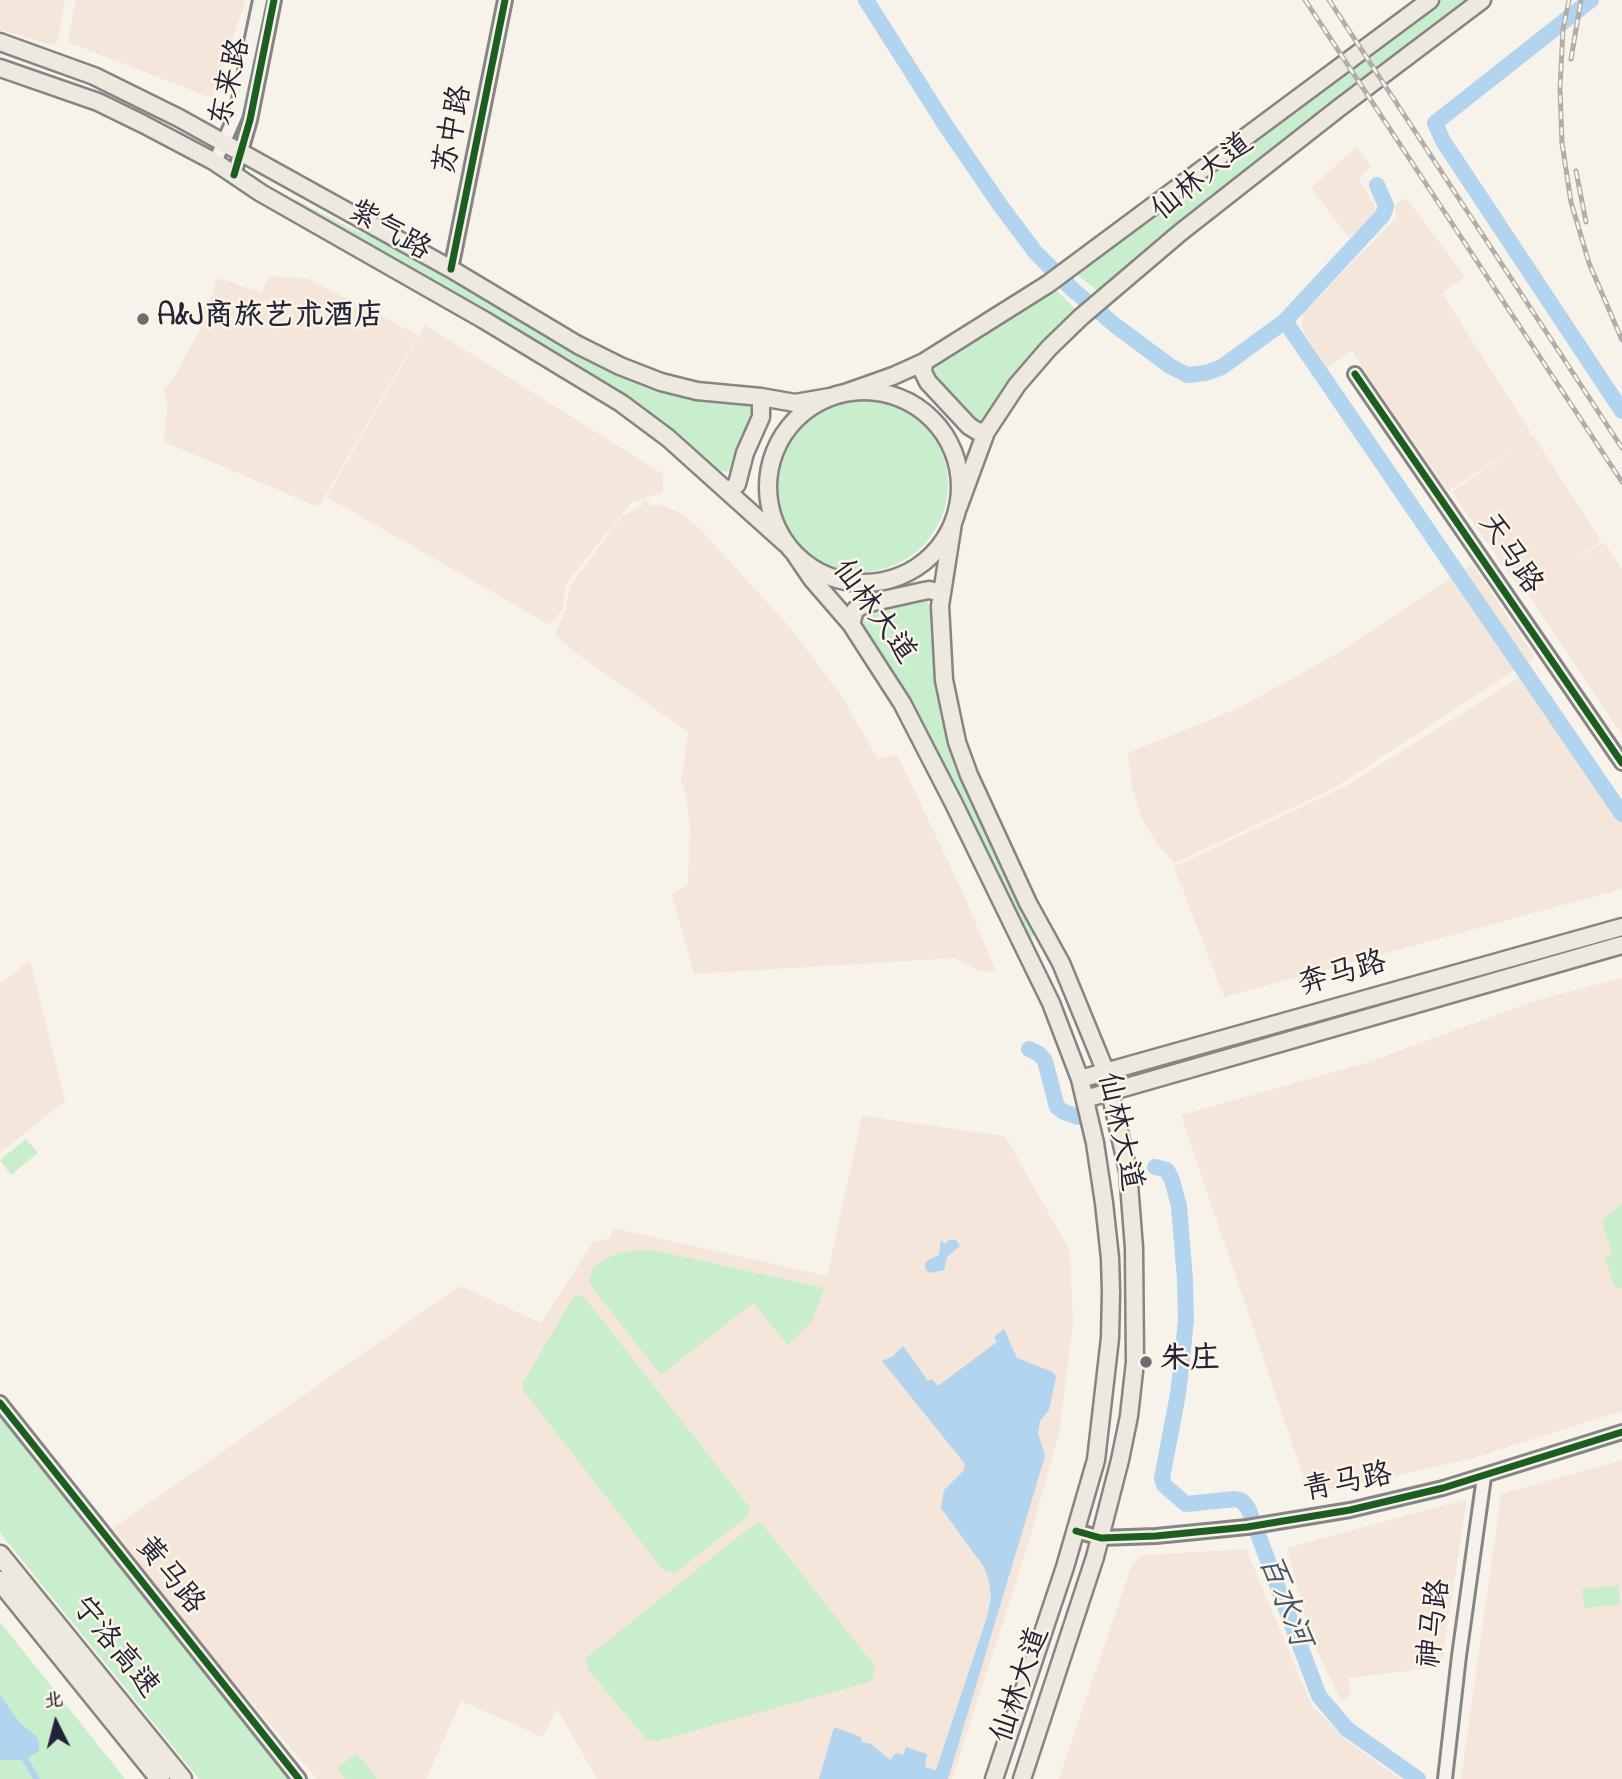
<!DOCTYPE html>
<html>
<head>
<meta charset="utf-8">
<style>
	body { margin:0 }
	#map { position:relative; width:1622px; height:1779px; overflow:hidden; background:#f7f3ea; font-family:"Indie Flower","LXGW WenKai TC",sans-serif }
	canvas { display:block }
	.north { position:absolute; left:21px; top:1688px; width:70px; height:70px; -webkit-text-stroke:5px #fcf5e5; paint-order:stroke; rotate:354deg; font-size:19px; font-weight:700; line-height:28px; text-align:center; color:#22223b }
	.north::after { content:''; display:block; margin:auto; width:24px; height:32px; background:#22223b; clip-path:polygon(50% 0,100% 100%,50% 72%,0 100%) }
</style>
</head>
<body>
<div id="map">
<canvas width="1622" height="1779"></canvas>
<div class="north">北</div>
</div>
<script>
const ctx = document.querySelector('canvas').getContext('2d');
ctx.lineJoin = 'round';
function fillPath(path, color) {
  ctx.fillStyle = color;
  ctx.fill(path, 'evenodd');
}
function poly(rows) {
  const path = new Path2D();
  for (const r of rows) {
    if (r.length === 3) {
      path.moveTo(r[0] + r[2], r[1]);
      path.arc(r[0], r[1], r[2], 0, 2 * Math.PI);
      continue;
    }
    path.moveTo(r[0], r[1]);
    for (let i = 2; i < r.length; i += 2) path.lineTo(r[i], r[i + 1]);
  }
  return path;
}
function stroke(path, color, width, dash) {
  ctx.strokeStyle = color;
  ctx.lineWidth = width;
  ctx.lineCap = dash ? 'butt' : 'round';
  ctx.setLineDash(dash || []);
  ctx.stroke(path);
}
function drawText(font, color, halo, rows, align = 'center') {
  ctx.font = font + ' "Indie Flower","LXGW WenKai TC",sans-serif';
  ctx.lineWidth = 5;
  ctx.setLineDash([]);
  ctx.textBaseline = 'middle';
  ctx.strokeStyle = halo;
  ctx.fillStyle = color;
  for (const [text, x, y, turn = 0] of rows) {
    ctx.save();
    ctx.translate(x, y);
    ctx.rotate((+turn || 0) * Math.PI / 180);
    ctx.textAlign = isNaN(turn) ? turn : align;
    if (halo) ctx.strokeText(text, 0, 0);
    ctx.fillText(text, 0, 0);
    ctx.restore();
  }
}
const built = poly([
	[0,0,65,0,57,43,53,45,0,30],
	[76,0,246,0,213,95,209,97,70,43,68,39],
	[1356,147,1371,166,1359,178,1375,207,1373,215,1349,238,1311,188],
	[1406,198,1465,277,1440,294,1443,295,1530,431,1529,437,1533,435,1601,541,1565,566,1604,542,1622,569,1622,735,1527,592,1523,594,1452,492,1521,443,1448,491,1354,355,1354,350,1327,367,1304,333,1302,324,1303,313,1396,218,1395,205],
	[270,276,309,279,418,335,319,507,164,442,167,406,164,389,172,381,207,316,200,311,212,295,217,278,261,292],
	[425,325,663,474,662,492,631,503,566,584,562,610,550,625,327,497],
	[644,500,652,506,660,505,680,512,701,530,787,624,842,697,878,759,897,754,964,895,996,972,980,971,955,958,694,974,672,895,688,884,690,826,686,795,681,781,688,732,573,651,555,634,566,610,570,586,622,516,641,507],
	[1472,564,1535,657,1334,788,1175,863,1157,844,1142,819,1132,788,1128,753,1241,707,1343,650],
	[1522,676,1622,819,1622,889,1224,997,1174,867,1346,786],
	[30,960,65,1101,0,1153,0,984],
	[1622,978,1622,1411,1473,1458,1351,1486,1309,1493,1181,1115,1366,1063,1537,1000],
	[862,1116,1005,1136,1070,1251,1073,1324,1059,1433,1028,1545,952,1779,597,1779,557,1709,543,1737,461,1701,426,1779,317,1779,188,1628,113,1528,460,1286,541,1323,593,1242,610,1238,613,1228,827,1276],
	[1622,1460,1622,1779,1461,1779,1501,1494],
	[1467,1499,1441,1667,1348,1678,1351,1695,1341,1701,1310,1635,1287,1548],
	[1246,1549,1312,1706,1351,1744,1401,1779,1059,1779,1131,1567,1142,1555]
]);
const green = poly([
	[1440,0,1471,0,1099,292,1076,274],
	[296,200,352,229,386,242,586,356,706,399,748,405,754,414,734,469,728,472,719,471,661,422,573,361,296,204],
	[1055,289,1077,311,1047,339,1017,374,986,420,974,421,933,376,935,364],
	[860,484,88],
	[920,598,927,601,931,609,934,673,941,717,951,750,960,775,1034,934,1031,940,1029,940,927,733,859,623,862,616,869,611],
	[26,1139,38,1153,11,1175,0,1160],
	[1622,1203,1622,1289,1614,1286,1605,1257,1612,1255,1602,1220],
	[644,1250,657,1251,824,1288,812,1321,788,1345,753,1303,661,1375,591,1286,589,1280,594,1267,609,1257,622,1252],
	[578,1295,584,1297,750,1508,748,1516,675,1573,663,1570,523,1390,523,1383,573,1298],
	[0,1415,111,1552,288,1779,199,1779,0,1533],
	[757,1522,762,1524,874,1665,873,1677,869,1682,657,1741,647,1740,588,1669,586,1658],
	[1618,1585,1620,1605,1584,1608,1582,1589],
	[0,1622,122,1775,125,1779,0,1779],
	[357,1753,377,1779,345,1779,337,1768]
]);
const water = poly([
	[941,1240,945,1244,949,1240,956,1240,960,1246,947,1257,944,1270,930,1273,926,1270,925,1264,928,1260,939,1255],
	[1004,1329,1017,1358,1053,1372,1056,1377,1049,1410,1040,1421,1038,1433,1045,1456,948,1779,819,1779,834,1727,861,1737,862,1742,871,1744,890,1760,896,1753,903,1755,906,1747,927,1754,925,1767,936,1770,987,1617,991,1597,989,1581,984,1567,941,1508,944,1490,964,1470,965,1464,882,1361,892,1357,903,1346,928,1381,932,1379,938,1386,997,1342,994,1337],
	[0,1695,20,1723,36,1736,39,1742,39,1751,28,1758,40,1779,33,1779,22,1760,0,1760]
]);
const river = poly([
	[866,0,946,126,1000,205,1036,253,1072,289,1116,326,1170,366,1187,375,1206,373,1222,367,1285,321,1383,215,1386,206,1377,185],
	[1591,0,1435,123,1443,141,1622,411],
	[1285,321,1622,814],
	[1029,1049,1039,1054,1045,1061,1057,1107,1064,1112,1078,1117],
	[1155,1167,1167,1170,1172,1180,1179,1206,1185,1280,1186,1320,1182,1359,1178,1394,1162,1478,1164,1485,1186,1504,1235,1499,1242,1501,1248,1508,1319,1696,1347,1729,1418,1779]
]);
const minor = poly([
	[215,162,236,114,260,0],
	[234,175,250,120,274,0],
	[451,269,505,0],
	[1355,374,1622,763],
	[0,1403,299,1779],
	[1076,1531,1101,1538,1156,1536,1247,1527,1350,1510,1443,1488,1622,1432],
	[1445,1779,1459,1656,1484,1477]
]);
const major = poly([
	[0,42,94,76,179,118,451,269,578,345,620,366,661,382,697,391,761,397,795,403,830,397],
	[0,68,98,102,143,124,215,162,261,193,484,320,621,403,668,438,786,544],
	[924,362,923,372,928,382,969,426,977,431,986,432],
	[864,487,96],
	[845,393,893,376,924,362,1048,284,1430,0],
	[729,492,737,484,745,453,761,417,761,397],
	[958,508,986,432,1017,385,1049,348,1081,317,1181,232,1339,108,1482,0],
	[953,523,940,606,944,680,957,742,969,775,1028,903,1061,963,1105,1070,1128,1171,1134,1248,1135,1362,1129,1416,1120,1460,1095,1557,1022,1779],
	[795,554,812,579,851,624,878,666,902,703,954,804,1051,1003,1080,1079,1095,1143,1104,1203,1110,1258,1111,1292,1110,1338,1096,1460,1065,1567,994,1779],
	[851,624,855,610,865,604,919,592,929,590,942,593],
	[1080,1079,1622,927],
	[1085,1099,1622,945]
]);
const highway = poly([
	[0,1555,182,1779],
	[0,1581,160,1779]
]);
const rail = poly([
	[1305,0,1622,482],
	[1329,0,1622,448],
	[1569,0,1563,29,1560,89,1562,143,1571,202,1589,263,1622,340],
	[1571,59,1581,0],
	[1576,171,1586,222]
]);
const cycleway = poly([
	[234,175,250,120,274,0],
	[451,269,505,0],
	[1355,374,1622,763],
	[0,1403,299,1779],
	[1076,1531,1101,1538,1156,1536,1247,1527,1350,1510,1443,1488,1622,1432]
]);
const markers = [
	[143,319,7,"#6d6b78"],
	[1146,1362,7,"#6d6b78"]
];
const streetNames = [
	["东来路",233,83,-77],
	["苏中路",456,130,-79],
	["仙林大道",1204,179,-39],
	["紫气路",388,233,30],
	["天马路",1508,555,56],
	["仙林大道",872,613,54],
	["奔马路",1343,976,-16],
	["仙林大道",1117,1132,78],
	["青马路",1348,1485,-11],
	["黄马路",168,1577,51],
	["神马路",1437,1624,-83],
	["宁洛高速",113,1649,51],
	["仙林大道",1023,1686,-71]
];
const poiNames = [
	["A&J商旅艺术酒店",157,319],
	["朱庄",1160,1362]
];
const waterNames = [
	["百水河",1282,1602,69]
];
fillPath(built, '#f4e6db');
fillPath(green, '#c9eecd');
fillPath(water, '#b2d4ef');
stroke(river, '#b2d4ef', 16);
stroke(minor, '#868485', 18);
stroke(major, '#868485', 21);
stroke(highway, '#868485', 23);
stroke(minor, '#f5f2ec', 12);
stroke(major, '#eee9df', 16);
stroke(highway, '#eee9df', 18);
stroke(rail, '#b0aead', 5);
stroke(rail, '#fcf5e5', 2.5, [8]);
stroke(cycleway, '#1b5e20', 7);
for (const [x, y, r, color] of markers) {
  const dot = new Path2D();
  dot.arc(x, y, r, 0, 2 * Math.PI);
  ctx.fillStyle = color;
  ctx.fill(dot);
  stroke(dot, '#fcf5e5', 2.5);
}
drawText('30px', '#22223b', '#fcf5e5', streetNames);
drawText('bold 30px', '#22223b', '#fcf5e5', poiNames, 'left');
drawText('italic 32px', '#445472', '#fcf5e5', waterNames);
</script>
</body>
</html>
